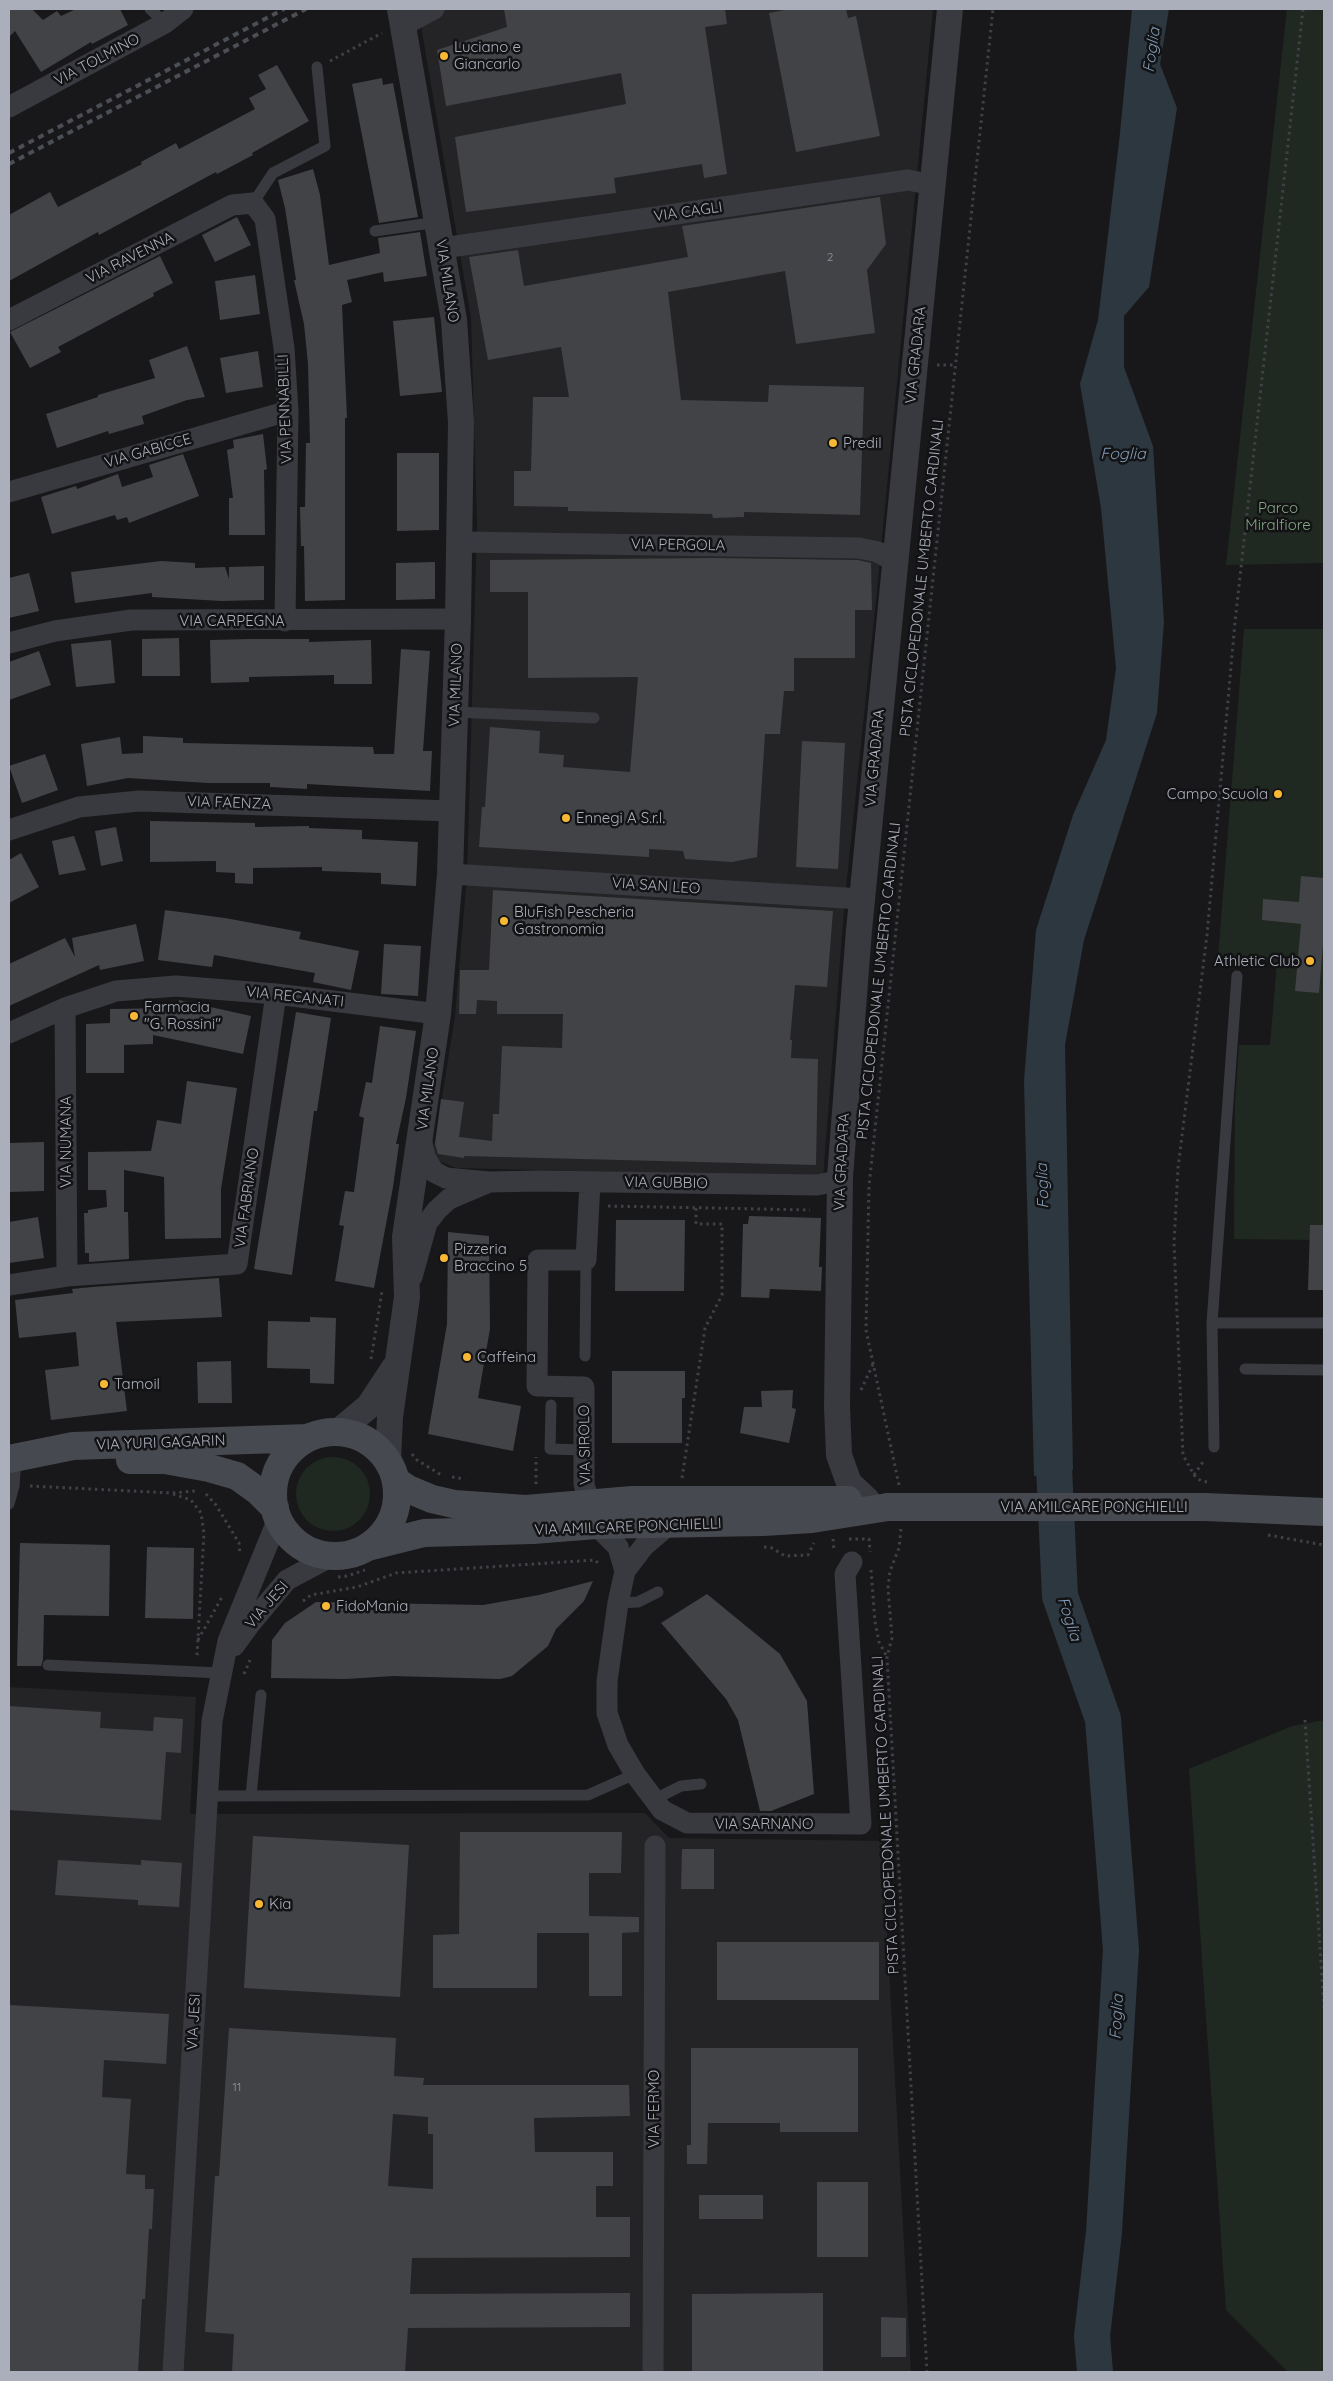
<!DOCTYPE html>
<html>
<head>
<meta charset="utf-8">
<style>
	body { margin:0 }
	#map { position:relative; width:1333px; height:2381px; overflow:hidden; background:#18181a; font-family:Quicksand,sans-serif }
	canvas { display:block }
	.frame { position:absolute; inset:0; border:10px solid #aaafbb; pointer-events:none }
</style>
</head>
<body>
<div id="map">
<canvas width="1333" height="2381"></canvas>
<div class="frame"></div>
</div>
<script>
const ctx = document.querySelector('canvas').getContext('2d');
ctx.lineJoin = 'round';
function fillPath(path, color) {
  ctx.fillStyle = color;
  ctx.fill(path, 'evenodd');
}
function poly(rows) {
  const path = new Path2D();
  for (const r of rows) {
    if (r.length === 3) {
      path.moveTo(r[0] + r[2], r[1]);
      path.arc(r[0], r[1], r[2], 0, 2 * Math.PI);
      continue;
    }
    path.moveTo(r[0], r[1]);
    for (let i = 2; i < r.length; i += 2) path.lineTo(r[i], r[i + 1]);
  }
  return path;
}
function stroke(path, color, width, dash) {
  ctx.strokeStyle = color;
  ctx.lineWidth = width;
  ctx.lineCap = dash ? 'butt' : 'round';
  ctx.setLineDash(dash || []);
  ctx.stroke(path);
}
function drawText(font, color, halo, rows, align = 'center') {
  ctx.font = font + ' Quicksand,sans-serif';
  ctx.lineWidth = 5;
  ctx.setLineDash([]);
  ctx.textBaseline = 'middle';
  ctx.strokeStyle = halo;
  ctx.fillStyle = color;
  for (const [text, x, y, turn = 0] of rows) {
    ctx.save();
    ctx.translate(x, y);
    ctx.rotate((+turn || 0) * Math.PI / 180);
    ctx.textAlign = isNaN(turn) ? turn : align;
    if (halo) ctx.strokeText(text, 0, 0);
    ctx.fillText(text, 0, 0);
    ctx.restore();
  }
}
const built = poly([
	[428,9,933,9,876,600,845,898,823,1177,456,1168,441,1162,433,1154,455,1016,467,875,477,526,471,318,421,26],
	[9,1687,196,1697,190,1814,645,1813,669,1838,882,1841,911,2372,9,2372]
]);
const green = poly([
	[1287,9,1324,9,1324,563,1226,565],
	[1244,629,1324,629,1324,1240,1234,1239,1235,1103,1239,1045,1270,1045,1277,963,1218,958],
	[333,1494,37],
	[1324,1720,1324,2372,1288,2372,1226,2310,1189,1769,1292,1726]
]);
const water = poly([
	[1132,9,1169,9,1160,64,1177,108,1149,287,1124,316,1124,367,1153,446,1164,622,1157,713,1084,940,1065,1045,1073,1470,1034,1476,1024,1081,1036,930,1073,815,1106,740,1116,668,1101,508,1080,384,1098,320,1120,133]
]);
const river = poly([
	[1052,1424,1060,1596,1103,1719,1121,1950,1104,2232,1092,2336,1095,2372]
]);
const building = poly([
	[9,9,32,9,43,20,57,11,61,16,76,9,120,9,128,25,92,44,91,42,41,72,15,31,9,37],
	[504,9,725,9,727,24,705,27,727,174,704,178,702,164,614,178,616,193,466,212,455,137,626,104,621,73,446,106,437,50,507,27],
	[789,9,846,9,848,18,856,16,880,136,796,152,769,13],
	[277,65,309,121,252,153,253,155,217,174,216,172,99,235,98,232,9,281,9,215,50,192,58,207,142,164,141,162,176,143,179,149,255,109,249,98,266,89,258,75],
	[382,78,383,85,393,83,418,217,379,223,352,84],
	[313,169,320,195,329,265,380,253,378,238,420,232,427,276,384,282,383,272,347,280,352,302,342,305,347,418,345,418,345,600,305,601,304,546,301,546,300,507,305,507,306,443,310,443,308,364,304,324,294,280,296,280,285,208,278,180],
	[880,197,886,244,867,270,875,333,796,344,785,271,668,292,681,400,768,402,769,385,864,387,860,515,744,512,744,517,713,518,712,514,568,511,568,507,514,506,514,471,531,471,533,397,569,397,561,347,488,360,469,257,518,250,524,286,688,257,682,226],
	[237,217,251,245,215,262,202,235],
	[160,256,173,283,153,293,154,296,58,347,61,352,30,368,10,332],
	[255,275,260,314,220,320,215,281],
	[434,317,442,392,400,396,393,321],
	[187,346,205,397,187,400,142,416,144,424,109,434,108,431,57,448,46,414,98,397,98,395,155,378,149,360],
	[258,351,263,387,226,393,220,358],
	[263,434,267,469,264,470,265,535,229,535,229,498,233,498,227,450,234,448,233,440],
	[397,453,439,453,439,530,397,531],
	[183,454,199,496,129,523,127,517,117,520,115,515,52,534,41,497,76,486,77,489,118,474,122,487,153,477,149,465],
	[713,558,858,560,871,563,872,610,855,610,855,658,794,658,794,691,784,691,780,734,765,734,757,857,732,862,685,859,683,851,649,849,649,857,479,847,482,807,485,807,490,727,540,731,539,753,564,755,563,767,630,772,638,677,528,678,528,592,490,592,490,560],
	[161,561,195,563,195,568,225,567,229,579,229,567,264,566,264,600,221,601,152,597,152,593,75,603,71,572],
	[435,562,435,599,396,600,396,563],
	[29,573,39,611,9,618,9,578],
	[179,638,180,676,142,676,142,639],
	[249,639,309,639,309,642,371,640,372,684,334,684,334,675,249,677,249,682,211,683,210,640],
	[111,640,115,683,76,687,71,644],
	[401,649,430,651,423,751,432,751,430,791,307,784,307,789,270,787,270,783,208,783,128,778,87,786,81,744,120,737,122,754,143,753,143,736,183,738,183,743,373,747,374,754,394,754],
	[39,651,51,685,9,700,9,662],
	[802,741,845,743,838,869,796,867],
	[45,754,58,790,22,803,9,766],
	[150,821,255,823,255,827,309,826,309,828,362,830,362,839,418,842,416,886,381,884,381,873,322,871,322,867,253,868,253,884,235,883,235,873,216,872,216,861,150,862],
	[116,827,123,861,101,866,95,831],
	[74,836,86,870,59,875,52,841],
	[21,853,39,887,9,903,9,860],
	[1301,876,1324,878,1324,932,1319,993,1295,991,1301,924,1262,920,1263,899,1299,902],
	[493,890,833,911,827,987,795,985,790,1040,792,1040,791,1058,818,1059,816,1165,464,1156,464,1158,438,1154,435,1144,441,1099,464,1102,459,1137,492,1141,493,1114,499,1114,502,1046,562,1048,563,1014,497,1014,497,1001,477,1000,476,1014,459,1014,460,970,489,970],
	[165,910,225,918,301,932,299,939,359,951,351,990,313,982,315,973,214,955,212,967,158,960],
	[136,924,144,961,100,970,99,965,9,1006,9,964,65,938,75,957,72,938],
	[384,944,421,946,418,996,381,994],
	[179,1000,251,1016,243,1054,153,1035,153,1044,124,1045,124,1073,86,1073,86,1024,110,1023,110,1009,177,1008],
	[296,1012,331,1018,317,1111,314,1111,292,1275,254,1269],
	[380,1026,416,1031,406,1098,396,1144,399,1144,393,1187,374,1288,335,1281,344,1226,339,1225,345,1191,354,1192,364,1118,359,1116,366,1082,372,1083],
	[187,1081,237,1088,221,1189,221,1238,165,1239,164,1177,124,1170,124,1212,128,1212,129,1259,89,1262,89,1253,85,1253,84,1213,88,1213,88,1210,107,1207,106,1190,88,1190,88,1152,151,1151,157,1120,181,1124],
	[44,1142,44,1191,9,1192,9,1143],
	[749,1216,821,1218,819,1267,822,1267,821,1291,770,1289,769,1298,741,1297,743,1224,748,1224],
	[38,1217,44,1258,9,1263,9,1222],
	[616,1220,685,1220,684,1291,615,1291],
	[1310,1225,1324,1225,1324,1290,1308,1290],
	[448,1232,489,1236,490,1329,478,1398,521,1406,513,1451,428,1434,447,1324],
	[219,1278,222,1317,116,1322,127,1411,51,1420,45,1370,79,1366,76,1332,19,1338,15,1300,73,1293,72,1289,92,1287],
	[310,1317,336,1318,334,1384,310,1383,310,1369,267,1368,268,1321,310,1322],
	[231,1361,232,1403,198,1403,197,1362],
	[612,1371,685,1371,685,1398,682,1398,682,1443,612,1443],
	[793,1390,792,1408,796,1409,789,1443,740,1433,744,1407,762,1407,761,1391],
	[20,1543,110,1545,109,1616,44,1615,43,1660,41,1666,17,1666],
	[147,1547,194,1548,193,1619,145,1618],
	[593,1581,584,1601,556,1629,548,1646,512,1676,500,1679,393,1676,346,1679,271,1678,272,1640,285,1623,316,1602,483,1605,539,1595],
	[707,1594,780,1654,807,1701,814,1794,771,1811,760,1811,738,1720,726,1699,661,1623],
	[9,1706,101,1712,100,1728,153,1731,154,1717,183,1719,181,1753,166,1752,161,1820,9,1810],
	[460,1832,622,1832,621,1873,589,1873,589,1916,639,1917,639,1932,622,1933,622,1996,589,1996,589,1933,537,1933,537,1988,433,1988,433,1935,459,1934],
	[253,1836,409,1845,400,1997,244,1988],
	[682,1849,714,1849,714,1889,681,1889],
	[58,1860,141,1865,141,1860,182,1863,179,1907,138,1905,138,1900,55,1895],
	[717,1942,879,1942,879,2000,717,2000],
	[9,2005,169,2014,166,2064,104,2060,102,2097,131,2099,126,2174,145,2175,145,2189,154,2189,152,2229,149,2229,145,2299,142,2299,138,2372,9,2372],
	[229,2028,396,2038,394,2076,424,2078,423,2085,629,2085,630,2116,534,2118,535,2152,613,2152,613,2186,596,2186,596,2217,630,2217,630,2257,412,2258,410,2294,630,2293,630,2327,408,2328,405,2372,232,2372,234,2334,205,2332,215,2176,219,2176],
	[393,2114,428,2117,428,2134,433,2134,433,2189,388,2186],
	[691,2048,858,2048,858,2132,780,2132,780,2123,708,2123,707,2164,687,2164,687,2145,691,2145],
	[817,2182,868,2182,868,2257,817,2257],
	[699,2195,763,2195,763,2219,699,2219],
	[823,2293,823,2372,692,2372,692,2294],
	[881,2317,906,2318,906,2357,881,2357]
]);
const path = poly([
	[330,61,382,33],
	[937,365,956,365],
	[608,1206,810,1210],
	[371,1359,382,1291],
	[861,1390,873,1364],
	[412,1454,417,1460,443,1476],
	[1194,1475,1205,1459],
	[452,1477,465,1479],
	[682,1478,705,1328,722,1295,722,1224,696,1224,696,1208],
	[1207,1482,1201,1481,1194,1475,1183,1455,1174,1243,1178,1168,1207,935,1235,622,1303,9],
	[536,1484,536,1457],
	[899,1485,866,1330,869,1186,993,9],
	[30,1486,172,1493,196,1491],
	[173,1494,191,1500,201,1513,204,1533,197,1656],
	[206,1494,216,1505,239,1543,240,1555],
	[901,1529,899,1548,890,1571,888,1588,892,1638,887,1657,927,2372],
	[1268,1535,1324,1545],
	[833,1539,834,1551],
	[849,1539,869,1539,870,1552],
	[764,1547,772,1548,785,1556,808,1555,814,1543],
	[871,1570,875,1622,879,1642,887,1657],
	[338,1577,347,1576,365,1570],
	[303,1601,311,1595,357,1587,396,1573,595,1560,600,1565],
	[198,1640,222,1597],
	[244,1674,250,1660],
	[1305,1720,1324,2008]
]);
const service = poly([
	[150,9,165,23],
	[253,203,273,173,325,146,317,67],
	[375,231,438,222],
	[455,712,594,718],
	[1212,1323,1324,1323],
	[585,1356,586,1260],
	[1245,1369,1324,1370],
	[551,1405,550,1449,584,1450],
	[1214,1447,1212,1323,1237,976],
	[9,1504,14,1486,16,1458],
	[618,1603,638,1602,658,1592],
	[48,1665,220,1673],
	[207,1796,588,1795,635,1774],
	[251,1796,261,1695],
	[653,1800,681,1786,701,1784]
]);
const minor = poly([
	[404,25,434,9],
	[9,107,165,23,183,9],
	[443,248,908,180,933,185],
	[9,320,232,205,253,203,265,219,284,348,288,411,285,621],
	[9,492,288,411],
	[460,542,859,548,878,552,894,561],
	[9,643,55,631,131,620,458,619],
	[9,830,79,807,139,801,453,811],
	[450,874,862,899],
	[65,1008,67,1276],
	[9,1033,65,1008,116,991,176,986,276,994,438,1014],
	[421,1138,425,1157,434,1172,446,1178,489,1182,539,1181,817,1185,832,1182,840,1177],
	[412,1277,427,1223,437,1210,449,1199,489,1182],
	[9,1285,67,1276,237,1264,276,994],
	[589,1503,584,1484,584,1387,537,1386,538,1260,586,1260,590,1183],
	[671,1523,644,1546,625,1571,618,1603,607,1681,607,1713,618,1745,635,1774,662,1810,687,1823,861,1824,845,1574,852,1562],
	[596,1525,618,1547,625,1571],
	[234,1646,250,1624,287,1580,332,1556],
	[173,2372,212,1721,228,1641,278,1519],
	[653,2372,655,1846]
]);
const tertiary = poly([
	[338,1432,369,1406,394,1368],
	[388,1461,390,1417,407,1297,405,1237,438,1014,450,874,458,619,461,422,454,320,400,9],
	[867,1500,849,1483,839,1455,837,1407,840,1177,859,930,950,9]
]);
const secondary = poly([
	[335,1494,62],
	[9,1459,73,1446,308,1438],
	[130,1460,165,1460,209,1468,237,1476,258,1491,275,1508],
	[396,1481,408,1489,432,1499,454,1504,526,1509,632,1500,848,1500],
	[1205,1507,1324,1512],
	[368,1547,424,1533,533,1530,596,1525,763,1522,812,1519,888,1507]
]);
const rail = poly([
	[9,153,284,9],
	[9,164,306,9]
]);
const secondaryBridge = poly([
	[888,1507,1205,1507]
]);
const markers = [
	[444,56,5,"#f8b833"],
	[833,443,5,"#f8b833"],
	[1278,794,5,"#f8b833"],
	[566,818,5,"#f8b833"],
	[504,921,5,"#f8b833"],
	[1310,961,5,"#f8b833"],
	[134,1016,5,"#f8b833"],
	[444,1258,5,"#f8b833"],
	[467,1357,5,"#f8b833"],
	[104,1384,5,"#f8b833"],
	[326,1606,5,"#f8b833"],
	[259,1904,5,"#f8b833"]
];
const numberNames = [
	["2",830,257],
	["11",237,2087]
];
const poiNames = [
	["Luciano e",454,47],
	["Giancarlo",454,64],
	["Predil",843,443],
	["Campo Scuola",1268,794,"right"],
	["Ennegi A S.r.l.",576,818],
	["BluFish Pescheria",514,912],
	["Gastronomia",514,929],
	["Athletic Club",1300,961,"right"],
	["Farmacia",144,1007],
	["\"G. Rossini\"",144,1024],
	["Pizzeria",454,1249],
	["Braccino 5",454,1266],
	["Caffeina",477,1357],
	["Tamoil",114,1384],
	["FidoMania",336,1606],
	["Kia",269,1904]
];
const streetNames = [
	["VIA TOLMINO",97,60,-28],
	["VIA CAGLI",688,212,-8],
	["VIA RAVENNA",130,258,-27],
	["VIA MILANO",447,281,81],
	["VIA GRADARA",916,355,-84],
	["VIA PENNABILLI",285,409,-92],
	["VIA GABICCE",148,451,-16],
	["VIA PERGOLA",678,545,1],
	["PISTA CICLOPEDONALE UMBERTO CARDINALI",922,578,-84],
	["VIA CARPEGNA",232,621],
	["VIA MILANO",456,685,-88],
	["VIA GRADARA",875,758,-85],
	["VIA FAENZA",229,803,2],
	["VIA SAN LEO",656,886,4],
	["PISTA CICLOPEDONALE UMBERTO CARDINALI",879,981,-84],
	["VIA RECANATI",295,997,6],
	["VIA MILANO",428,1089,-82],
	["VIA NUMANA",66,1142,-90],
	["VIA GRADARA",842,1162,-87],
	["VIA GUBBIO",666,1183,1],
	["VIA FABRIANO",247,1198,-82],
	["VIA YURI GAGARIN",161,1443,-2],
	["VIA SIROLO",585,1445,-91],
	["VIA AMILCARE PONCHIELLI",1094,1507],
	["VIA AMILCARE PONCHIELLI",628,1527,-2],
	["VIA JESI",267,1605,-49],
	["PISTA CICLOPEDONALE UMBERTO CARDINALI",886,1815,-93],
	["VIA SARNANO",764,1824],
	["VIA JESI",194,2022,-87],
	["VIA FERMO",654,2109,-90]
];
const parkNames = [
	["Parco",1278,508],
	["Miralfiore",1278,525]
];
const waterNames = [
	["Foglia",1152,50,-82],
	["Foglia",1123,454],
	["Foglia",1043,1186,-92],
	["Foglia",1069,1619,72],
	["Foglia",1117,2017,-87]
];
fillPath(built, '#242427');
fillPath(green, '#202921');
fillPath(water, '#2d373f');
stroke(river, '#2d373f', 36);
fillPath(building, '#424347');
stroke(path, '#3f4147', 3, [2.5, 4]);
stroke(service, '#393a40', 11);
stroke(minor, '#393a40', 21);
stroke(tertiary, '#393a40', 26);
stroke(secondary, '#474950', 28);
stroke(rail, '#4c4e55', 4, [6, 5]);
stroke(secondaryBridge, '#474950', 28);
for (const [x, y, r, color] of markers) {
  const dot = new Path2D();
  dot.arc(x, y, r, 0, 2 * Math.PI);
  ctx.fillStyle = color;
  ctx.fill(dot);
  stroke(dot, '#131315', 2);
}
drawText('12px', '#90949e', null, numberNames);
drawText('15px', '#aaafbb', '#131315', poiNames, 'left');
drawText('15px', '#aaafbb', '#131315', streetNames);
drawText('15px', '#81a683', '#131315', parkNames);
drawText('italic 16px', '#809cb6', '#131315', waterNames);
</script>
</body>
</html>
